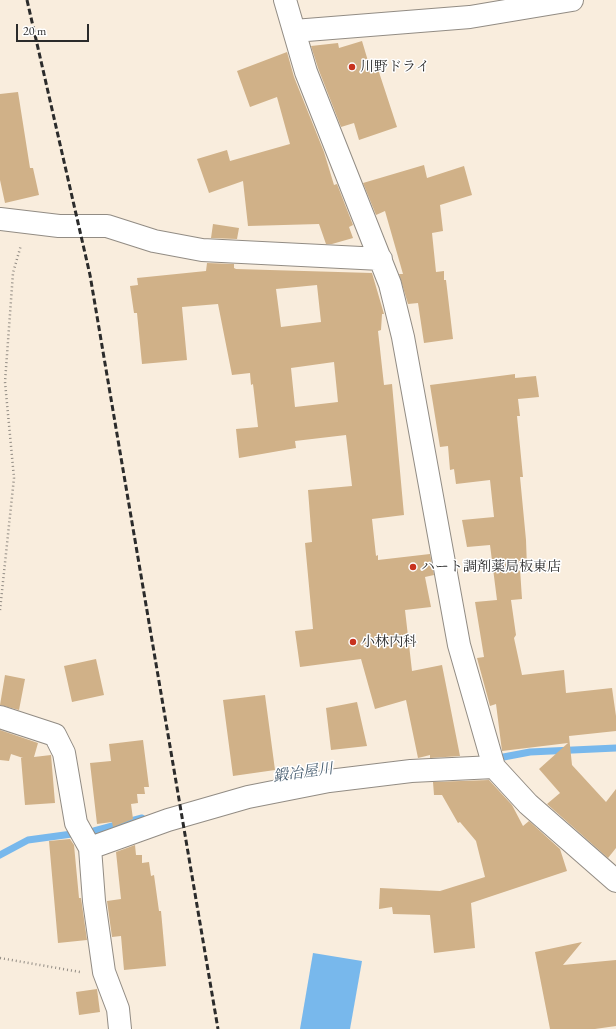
<!DOCTYPE html>
<html>
<head>
<meta charset="utf-8">
<style>
	body { margin:0 }
	#map { position:relative; width:616px; height:1029px; overflow:hidden; background:#f9eddd; font-family:"EB Garamond",serif }
	canvas { display:block }
	.scale { position:absolute; left:16px; top:24px; width:73px; height:18px; box-sizing:border-box; border:2px solid #2b2b2b; border-top:0; padding-left:5px; font-size:12px; line-height:14px; white-space:nowrap; color:#2b2b2b; -webkit-text-stroke:3px #fff; paint-order:stroke }
</style>
</head>
<body>
<div id="map">
<canvas width="616" height="1029"></canvas>
<div class="scale">20 m</div>
</div>
<script>
const ctx = document.querySelector('canvas').getContext('2d');
ctx.lineJoin = 'round';
function fillPath(path, color) {
  ctx.fillStyle = color;
  ctx.fill(path, 'evenodd');
}
function poly(rows) {
  const path = new Path2D();
  for (const r of rows) {
    path.moveTo(r[0], r[1]);
    for (let i = 2; i < r.length; i += 2) path.lineTo(r[i], r[i + 1]);
  }
  return path;
}
function stroke(path, color, width, dash) {
  ctx.strokeStyle = color;
  ctx.lineWidth = width;
  ctx.lineCap = dash ? 'butt' : 'round';
  ctx.setLineDash(dash || []);
  ctx.stroke(path);
}
function drawText(font, color, halo, rows, align = 'center') {
  ctx.font = font + ' "EB Garamond","Noto Serif JP",serif';
  ctx.lineWidth = 3;
  ctx.setLineDash([]);
  ctx.textBaseline = 'middle';
  ctx.strokeStyle = halo;
  ctx.fillStyle = color;
  for (const [text, x, y, turn = 0] of rows) {
    ctx.save();
    ctx.translate(x, y);
    ctx.rotate((+turn || 0) * Math.PI / 180);
    ctx.textAlign = isNaN(turn) ? turn : align;
    if (halo) ctx.strokeText(text, 0, 0);
    ctx.fillText(text, 0, 0);
    ctx.restore();
  }
}
const water = poly([
	[313,953,362,961,350,1029,300,1029]
]);
const stream = poly([
	[493,759,530,752,616,748],
	[0,855,28,840,94,831,142,818]
]);
const building = poly([
	[362,41,368,61,375,60,397,127,359,140,354,123,341,127,318,68,311,46,338,43,339,48],
	[287,52,294,77,324,152,334,185,337,184,353,225,349,227,353,238,332,244,326,244,319,224,248,226,243,181,209,193,197,159,227,150,230,161,290,144,277,97,250,107,237,71],
	[18,92,30,168,33,168,39,195,5,203,0,180,0,94],
	[424,165,427,178,464,166,472,195,440,205,443,231,432,233,436,272,444,271,444,280,446,280,453,339,424,343,418,303,408,304,399,274,403,274,385,211,376,215,363,183],
	[213,224,239,228,237,239,211,238],
	[207,263,234,264,234,268,236,269,372,273,384,314,382,314,381,330,378,331,384,385,392,384,404,515,372,519,376,556,378,555,378,560,430,554,434,575,425,577,431,607,405,610,412,671,442,665,460,756,430,758,430,755,418,758,406,700,375,709,361,659,300,667,295,631,313,629,305,543,312,542,308,490,352,486,346,435,295,441,296,448,239,458,236,429,258,427,253,384,251,385,250,373,232,375,218,304,182,307,187,360,142,364,137,313,134,313,130,286,138,285,137,278,206,271],
	[317,285,321,322,281,327,276,289],
	[334,362,338,402,295,407,291,368],
	[515,374,515,378,536,376,539,397,518,399,520,416,517,416,523,477,520,477,526,540,527,568,520,569,522,599,511,600,516,635,514,638,522,675,564,670,566,693,612,688,616,716,616,731,569,736,572,765,606,802,616,789,616,848,608,858,547,804,560,793,539,769,568,743,502,751,496,704,490,706,477,658,484,657,475,602,497,600,490,545,467,547,462,520,494,517,490,480,456,484,454,469,450,470,448,446,440,447,430,385],
	[96,659,104,695,72,702,64,666],
	[5,675,25,679,19,710,0,705],
	[265,695,275,770,233,776,223,700],
	[357,702,367,746,331,750,326,708],
	[0,730,38,743,34,757,51,755,55,803,25,805,21,758,23,758,11,754,9,761,0,760],
	[143,740,149,787,144,787,145,794,137,794,138,803,131,804,133,819,113,827,112,822,97,824,90,763,111,761,109,744],
	[489,780,512,805,523,826,529,821,560,849,567,871,471,903,475,948,434,953,430,915,393,914,392,907,379,909,380,888,440,891,485,877,476,841,460,822,458,823,442,795,434,795,433,782],
	[70,839,74,845,79,898,81,898,87,940,58,943,49,841],
	[135,845,136,855,142,855,142,863,149,862,151,876,154,875,159,911,161,911,166,966,124,970,121,936,112,937,107,901,121,899,116,852],
	[582,942,563,965,616,960,616,1026,595,1029,550,1029,535,952],
	[97,989,100,1012,79,1015,76,992]
]);
const path = poly([
	[0,610,14,478,5,382,13,273,21,245],
	[0,958,80,972]
]);
const minor = poly([
	[285,0,306,72,390,284,403,337,459,645,494,767,528,804,616,881],
	[294,31,470,17,572,0],
	[0,219,59,226,107,226,154,241,202,250,381,259],
	[0,717,55,735,64,753,76,823,90,848,94,901,104,972,118,1009,120,1029],
	[90,848,168,820,248,797,329,781,411,771,494,767]
]);
const rail = poly([
	[27,0,90,275,218,1029]
]);
const markers = [
	[352,67,4,"#c8321e"],
	[413,567,4,"#c8321e"],
	[353,642,4,"#c8321e"]
];
const poiNames = [
	["川野ドライ",360,67],
	["ハート調剤薬局板東店",421,567],
	["小林内科",361,642]
];
const waterNames = [
	["鍛冶屋川",303,773,-8]
];
fillPath(water, '#78b8ec');
stroke(stream, '#78b8ec', 7);
fillPath(building, '#d0b188');
stroke(minor, '#928c84', 24);
stroke(path, '#928c84', 2.5, [1, 3]);
stroke(minor, '#fff', 22);
stroke(rail, '#2b2b2b', 3, [6, 3]);
for (const [x, y, r, color] of markers) {
  const dot = new Path2D();
  dot.arc(x, y, r, 0, 2 * Math.PI);
  ctx.fillStyle = color;
  ctx.fill(dot);
  stroke(dot, '#fff', 1.5);
}
drawText('14px', '#2b2b2b', '#fff', poiNames, 'left');
drawText('italic 15px', '#465c6f', '#fff', waterNames);
</script>
</body>
</html>
